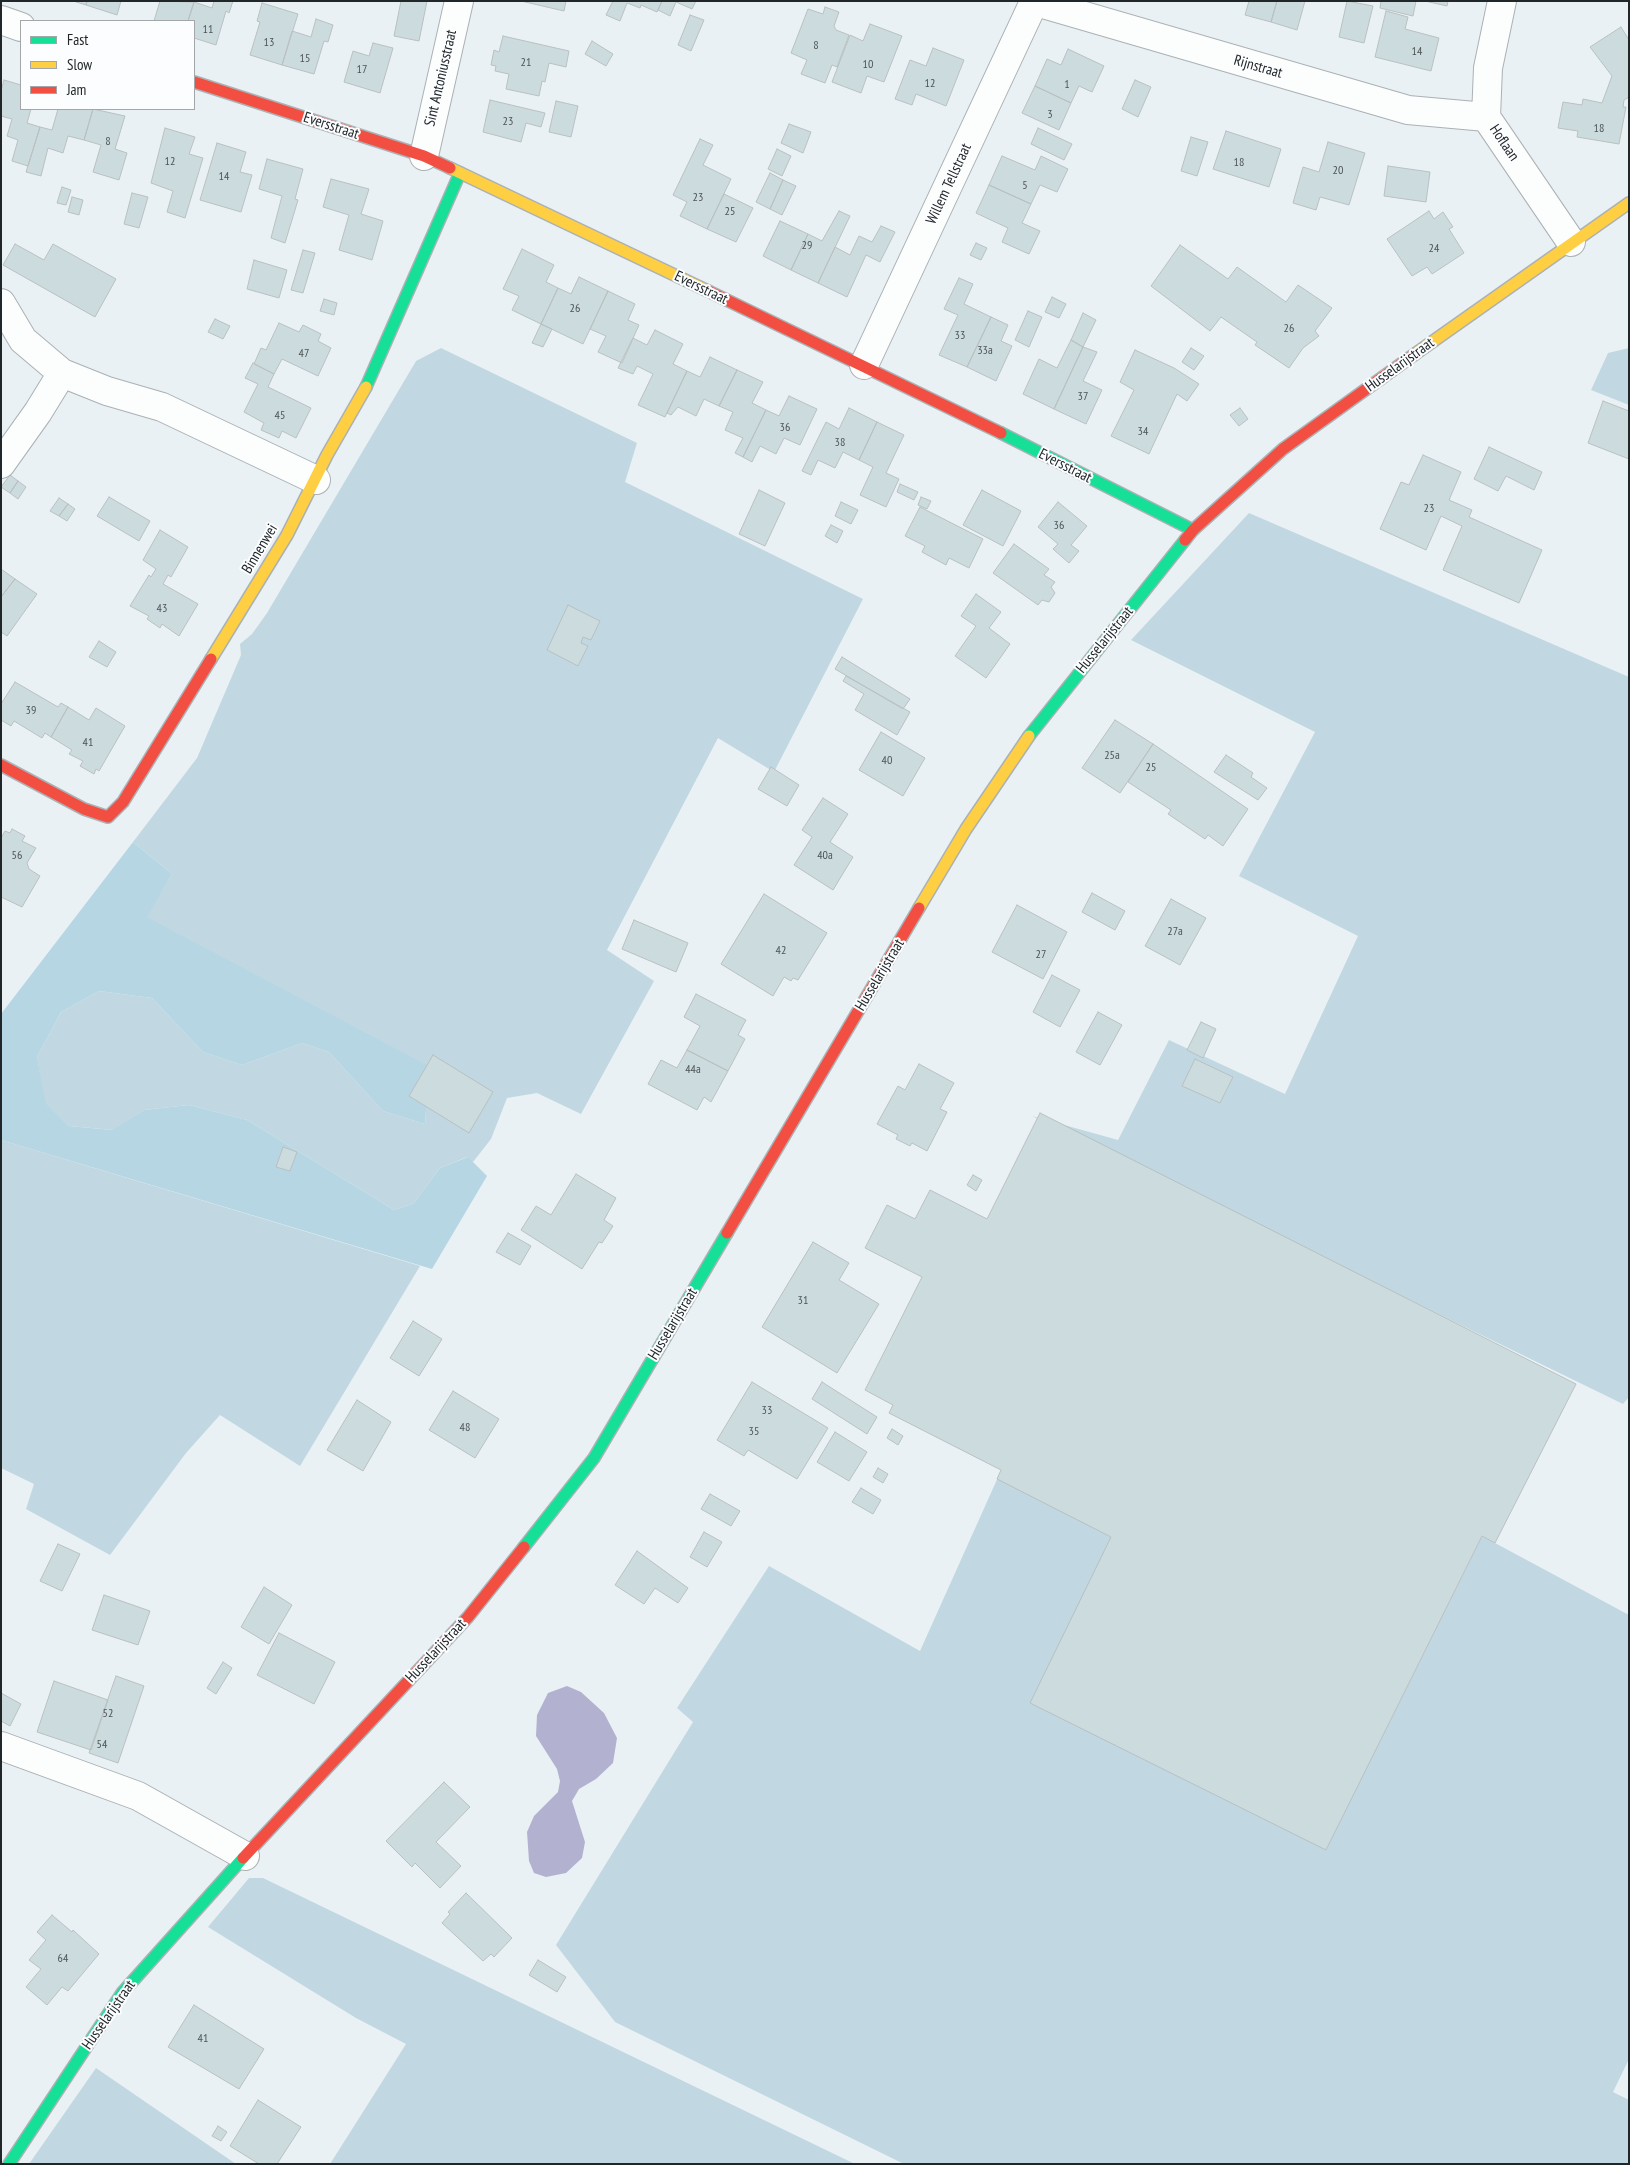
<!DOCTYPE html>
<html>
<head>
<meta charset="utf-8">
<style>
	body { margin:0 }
	#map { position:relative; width:1630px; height:2165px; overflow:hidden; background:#e9f1f4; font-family:"PT Sans Narrow",sans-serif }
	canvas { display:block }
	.frame { position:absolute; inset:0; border:2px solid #212628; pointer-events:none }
	.legend { position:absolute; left:20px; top:20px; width:175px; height:90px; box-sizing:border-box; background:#fbfdff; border:1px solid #a4a7a9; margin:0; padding:6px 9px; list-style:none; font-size:15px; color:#212628 }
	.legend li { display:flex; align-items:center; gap:10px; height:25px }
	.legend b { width:25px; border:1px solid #a4a7a9 }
</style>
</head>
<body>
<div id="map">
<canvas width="1630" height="2165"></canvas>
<div class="frame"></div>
<ul class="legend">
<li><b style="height:6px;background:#16e098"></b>Fast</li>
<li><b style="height:6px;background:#ffcf43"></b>Slow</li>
<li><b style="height:6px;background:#f24e42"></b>Jam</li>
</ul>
</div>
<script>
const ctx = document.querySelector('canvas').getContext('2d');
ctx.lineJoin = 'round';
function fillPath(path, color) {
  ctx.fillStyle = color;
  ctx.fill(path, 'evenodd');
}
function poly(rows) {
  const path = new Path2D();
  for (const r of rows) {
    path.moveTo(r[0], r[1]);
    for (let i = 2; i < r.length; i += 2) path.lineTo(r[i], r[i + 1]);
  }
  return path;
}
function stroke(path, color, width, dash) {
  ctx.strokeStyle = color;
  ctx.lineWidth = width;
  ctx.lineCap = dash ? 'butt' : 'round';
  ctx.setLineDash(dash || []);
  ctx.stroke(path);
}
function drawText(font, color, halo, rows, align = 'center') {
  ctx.font = font + ' "PT Sans Narrow",sans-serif';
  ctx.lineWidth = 4;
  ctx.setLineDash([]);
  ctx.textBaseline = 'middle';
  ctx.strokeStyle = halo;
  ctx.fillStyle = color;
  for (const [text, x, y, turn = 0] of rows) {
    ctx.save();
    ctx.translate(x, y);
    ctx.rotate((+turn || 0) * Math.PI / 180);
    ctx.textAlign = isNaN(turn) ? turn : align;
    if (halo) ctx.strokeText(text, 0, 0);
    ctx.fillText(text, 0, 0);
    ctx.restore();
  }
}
const green = poly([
	[441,348,637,443,625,482,863,599,774,772,718,738,607,950,654,981,581,1114,537,1093,507,1098,491,1139,473,1162,467,1157,440,1168,413,1204,394,1210,247,1120,189,1105,144,1110,113,1130,69,1126,45,1104,37,1057,61,1012,99,991,152,998,203,1052,242,1065,302,1043,329,1052,383,1111,425,1124,426,1110,441,1073,146,917,172,874,133,842,197,758,241,655,240,644,252,634,267,613,416,361],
	[1629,348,1629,405,1591,390,1608,353],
	[1249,513,1629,677,1629,1397,1623,1404,1032,1116,1118,1140,1169,1040,1285,1094,1358,936,1239,876,1315,732,1131,640],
	[1,1140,420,1266,300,1466,220,1415,186,1453,110,1555,26,1509,34,1484,1,1468],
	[999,1475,1111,1537,1326,1849,1482,1536,1629,1615,1629,2059,1613,2092,1629,2100,1629,2164,904,2164,615,2022,556,1945,693,1722,677,1708,769,1566,920,1651],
	[249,1878,263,1878,855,2164,330,2164,406,2044,356,2018,208,1927],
	[96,2068,236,2164,29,2164]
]);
const forest = poly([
	[133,842,172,874,147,917,442,1073,426,1110,425,1124,383,1111,329,1052,302,1043,242,1065,203,1052,152,998,99,991,61,1012,37,1057,46,1104,69,1126,112,1130,144,1110,189,1105,247,1120,394,1210,413,1204,440,1168,468,1157,487,1176,432,1269,1,1140,1,1014]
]);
const water = poly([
	[567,1686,581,1692,604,1713,617,1738,613,1763,596,1779,579,1789,572,1801,585,1842,582,1858,566,1873,546,1877,534,1873,529,1861,527,1832,534,1816,558,1792,560,1781,557,1769,536,1736,537,1715,548,1693]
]);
const building = poly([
	[73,1,87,1,86,5,73,1],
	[87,1,121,1,117,15,86,5,87,1],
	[160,1,194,2,188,21,154,21,160,1],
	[214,1,233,1,229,13,226,11,216,45,194,38,194,21,188,21,194,2,212,8,214,1],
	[401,1,427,1,419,41,394,36,401,1],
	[521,1,566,1,564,11,521,1],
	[613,1,662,1,657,12,641,5,640,8,627,3,620,21,606,15,613,1],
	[662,1,696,1,692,9,676,2,670,16,658,10,662,1],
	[1249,1,1277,1,1271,22,1245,15,1249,1],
	[1277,1,1305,1,1297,30,1271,22,1277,1],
	[1347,1,1373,6,1364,43,1339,37,1347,1],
	[1381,1,1416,1,1413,16,1380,8,1381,1],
	[1425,1,1448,1,1447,6,1425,1],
	[262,3,298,14,282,65,250,55,260,22,257,21,262,3],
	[825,7,839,12,834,26,836,30,849,35,837,67,832,65,825,83,801,74,807,60,791,53,808,9,823,14,825,7],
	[1386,11,1408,17,1405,29,1439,38,1431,71,1375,57,1386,11],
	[690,15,704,20,691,51,678,45,690,15],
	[316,19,333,25,328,42,324,41,314,74,282,65,292,31,311,37,316,19],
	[870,24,902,36,884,82,867,76,861,93,832,82,850,35,863,41,870,24],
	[1621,27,1629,40,1629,97,1624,100,1623,107,1626,107,1619,144,1577,137,1578,131,1558,128,1563,102,1582,105,1583,99,1602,103,1612,76,1590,47,1621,27],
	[503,36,569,51,566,67,549,63,545,82,542,81,539,96,506,89,509,74,495,71,496,66,491,65,494,50,499,52,503,36],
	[592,41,613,54,606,66,585,54,592,41],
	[373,43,393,48,380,93,344,82,353,51,369,56,373,43],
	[933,48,964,60,946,106,916,94,912,105,895,99,910,60,926,66,933,48],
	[1068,49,1104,66,1092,92,1079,86,1071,103,1035,86,1047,59,1061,65,1068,49],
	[4,80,21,85,21,109,31,109,27,123,40,127,28,166,12,161,18,140,7,136,12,119,1,116,1,91,4,80],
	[1135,80,1151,87,1138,117,1122,109,1135,80],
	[1035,86,1071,103,1059,130,1022,113,1035,86],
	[490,100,545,113,541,127,526,123,521,142,483,132,490,100],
	[556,101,578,106,571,137,549,132,556,101],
	[58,109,93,109,84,140,68,136,63,153,48,148,41,176,26,172,40,127,52,130,58,109],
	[93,109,125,116,115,149,127,153,119,180,93,172,101,145,84,140,93,109],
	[789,124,811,132,803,153,781,143,789,124],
	[165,128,195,137,189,154,203,158,185,218,167,212,173,191,151,183,165,128],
	[1038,128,1072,144,1064,160,1031,144,1038,128],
	[1226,131,1281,149,1269,187,1213,169,1226,131],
	[1191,137,1208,142,1197,176,1181,171,1191,137],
	[700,139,713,145,703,165,731,179,707,229,680,216,687,202,673,195,700,139],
	[1328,142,1365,153,1349,205,1320,197,1316,210,1293,203,1303,167,1319,172,1328,142],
	[217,143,246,152,240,172,252,175,241,212,200,200,217,143],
	[777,149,791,156,782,176,768,169,777,149],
	[1002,156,1035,170,1041,156,1068,169,1057,192,1040,185,1031,204,989,185,1002,156],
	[267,159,303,169,295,199,298,200,285,243,271,238,282,196,259,189,267,159],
	[1388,166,1430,172,1426,202,1384,196,1388,166],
	[770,173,783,180,770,209,756,202,770,173],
	[331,179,369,189,361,214,383,221,372,260,339,250,349,215,323,207,331,179],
	[783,180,796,186,782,215,770,209,783,180],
	[989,185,1031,204,1022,223,1040,231,1029,254,1002,242,1008,228,976,213,989,185],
	[62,187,71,190,66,205,57,203,62,187],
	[132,193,148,197,139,228,124,224,132,193],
	[724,194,753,208,736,242,707,229,724,194],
	[72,197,83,200,79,215,68,212,72,197],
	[839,211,850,216,818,283,791,270,808,234,822,241,839,211],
	[1429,211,1434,219,1443,212,1453,227,1449,229,1464,253,1432,274,1427,267,1412,276,1387,239,1429,211],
	[780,221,808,234,791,270,763,256,780,221],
	[881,226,895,232,880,262,866,255,847,297,818,283,835,247,850,255,859,236,872,242,881,226],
	[976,243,987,248,981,260,970,255,976,243],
	[15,244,44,260,53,244,116,279,95,317,3,265,15,244],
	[1180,245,1228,279,1237,267,1286,302,1298,285,1332,308,1315,331,1319,336,1303,348,1289,368,1255,345,1257,342,1221,317,1210,331,1151,286,1180,245],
	[522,249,554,265,546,282,558,288,541,324,512,310,519,296,503,289,522,249],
	[303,250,315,253,303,293,291,290,303,250],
	[254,260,287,270,279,298,247,289,254,260],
	[579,277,608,291,583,344,541,324,558,288,571,294,579,277],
	[959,278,973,284,964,304,991,317,967,367,939,355,958,315,944,309,959,278],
	[608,291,635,304,628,320,639,325,622,363,598,352,606,336,590,329,608,291],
	[1052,297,1066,304,1059,318,1045,312,1052,297],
	[324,299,337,303,334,315,320,311,324,299],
	[1028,311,1042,317,1029,347,1015,340,1028,311],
	[1083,313,1096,320,1083,347,1071,340,1083,313],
	[991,317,1008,325,1001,341,1012,346,996,381,967,367,991,317],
	[215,319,230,326,223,339,208,332,215,319],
	[279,323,299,332,303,325,321,334,318,341,331,348,318,376,282,359,274,374,254,364,261,348,266,350,279,323],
	[541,324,552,329,543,347,532,343,541,324],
	[655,330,683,344,673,364,687,371,665,417,638,405,653,374,637,366,633,374,618,368,633,338,647,345,655,330],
	[1071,340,1083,347,1054,409,1023,394,1039,359,1057,368,1071,340],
	[1083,347,1097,352,1083,381,1102,390,1086,424,1054,409,1083,347],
	[1191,348,1204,356,1194,370,1182,362,1191,348],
	[1135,350,1174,368,1199,384,1187,401,1177,394,1149,454,1111,436,1134,390,1120,382,1135,350],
	[710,357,737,370,719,406,704,399,696,416,678,407,671,415,667,413,687,371,700,377,710,357],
	[253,363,274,374,268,387,311,408,296,438,282,431,279,438,261,430,264,423,244,412,258,384,245,378,253,363],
	[737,370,763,382,752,403,766,410,743,457,735,453,743,438,725,430,733,412,719,406,737,370],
	[789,396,817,409,800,445,784,438,776,454,760,446,752,462,743,457,766,410,779,416,789,396],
	[1603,401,1629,411,1629,459,1588,443,1603,401],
	[849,408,877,422,859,460,843,452,835,468,818,460,811,475,802,471,826,422,839,429,849,408],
	[1240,408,1248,419,1239,426,1230,415,1240,408],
	[877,422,904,435,886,473,899,479,886,507,860,495,873,467,859,460,877,422],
	[1489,447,1542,472,1534,490,1506,476,1498,491,1474,479,1489,447],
	[1423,455,1461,472,1449,500,1472,510,1469,517,1542,550,1519,603,1443,570,1462,526,1441,516,1426,550,1380,529,1401,482,1409,485,1423,455],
	[10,475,18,481,10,493,1,487,10,475],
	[18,481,26,487,18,499,10,493,18,481],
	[900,484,918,492,914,500,897,492,900,484],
	[759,490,785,503,765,546,739,534,759,490],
	[982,490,1021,511,1003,546,963,525,982,490],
	[109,497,150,521,139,541,97,516,109,497],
	[921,497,931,501,927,509,918,505,921,497],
	[59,498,68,504,59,516,50,511,59,498],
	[841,502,858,510,851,524,835,516,841,502],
	[1058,502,1087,526,1071,545,1079,551,1069,563,1053,549,1058,544,1038,527,1058,502],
	[68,504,75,509,67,521,59,516,68,504],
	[920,507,983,539,969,568,949,558,946,565,922,552,925,546,905,536,920,507],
	[831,525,843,531,837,543,825,536,831,525],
	[160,530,188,547,171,577,168,575,163,584,198,604,179,636,162,624,160,628,147,619,149,616,130,606,149,575,151,577,156,569,143,560,160,530],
	[1014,544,1049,569,1044,575,1055,582,1051,587,1055,593,1049,602,1042,600,1038,605,993,573,1014,544],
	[1,569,15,579,1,597,1,569],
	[15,579,37,594,7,636,1,632,1,597,15,579],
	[976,594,1001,612,989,628,1010,644,986,678,955,656,976,626,961,616,976,594],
	[568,605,600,621,591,640,583,637,581,643,588,646,578,666,547,650,568,605],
	[99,641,116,652,107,667,89,657,99,641],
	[842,657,910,699,903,709,835,669,842,657],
	[846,676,910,712,897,735,855,710,864,694,843,681,846,676],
	[15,682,58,707,61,703,68,707,51,737,45,733,42,738,14,721,11,726,1,720,1,704,15,682],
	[68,707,89,720,96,708,125,726,99,771,96,769,94,774,80,766,83,761,69,754,72,750,51,737,68,707],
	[1115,720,1153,744,1120,793,1082,768,1115,720],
	[881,732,925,758,903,796,859,770,881,732],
	[1153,744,1248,809,1223,846,1208,835,1205,839,1168,814,1171,810,1128,782,1153,744],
	[1226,755,1253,773,1251,777,1267,788,1258,800,1214,772,1226,755],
	[771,767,799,785,787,806,758,789,771,767],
	[823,798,848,814,830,842,853,857,833,890,794,865,812,837,802,830,823,798],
	[12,829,25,836,22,841,36,848,27,863,29,869,40,876,22,907,1,897,1,838,5,831,10,833,12,829],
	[1092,893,1125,911,1115,930,1082,912,1092,893],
	[764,894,827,933,798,980,793,978,791,981,784,977,773,996,721,964,764,894],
	[1171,899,1206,918,1180,965,1145,946,1171,899],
	[1017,905,1067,932,1043,979,992,952,1017,905],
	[634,920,688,943,676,972,622,949,634,920],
	[1052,975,1080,990,1060,1027,1033,1012,1052,975],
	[696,994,746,1020,738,1035,745,1039,728,1071,687,1050,700,1026,684,1017,696,994],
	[1098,1012,1122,1025,1100,1065,1076,1052,1098,1012],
	[1201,1022,1216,1029,1203,1058,1187,1050,1201,1022],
	[687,1050,728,1071,711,1102,704,1097,697,1110,648,1084,661,1060,677,1068,687,1050],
	[433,1055,493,1092,469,1133,409,1096,433,1055],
	[1195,1059,1233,1077,1220,1103,1182,1086,1195,1059],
	[919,1064,954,1083,940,1109,947,1112,927,1151,912,1143,910,1146,896,1139,898,1135,877,1124,898,1086,905,1090,919,1064],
	[1040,1113,1576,1384,1495,1543,1482,1536,1326,1850,1030,1703,1111,1537,997,1479,1001,1470,889,1413,893,1405,865,1390,922,1277,865,1248,887,1205,915,1219,930,1190,987,1219,1040,1113],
	[283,1147,297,1152,290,1171,276,1167,283,1147],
	[576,1174,616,1198,604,1220,613,1226,602,1243,599,1242,582,1269,521,1230,536,1206,551,1215,576,1174],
	[973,1175,982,1180,976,1191,967,1185,973,1175],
	[508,1233,531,1246,520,1265,496,1252,508,1233],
	[813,1242,849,1263,839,1280,879,1304,837,1373,762,1327,813,1242],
	[413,1321,442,1339,419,1376,390,1358,413,1321],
	[752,1382,828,1428,797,1479,748,1450,744,1456,717,1440,752,1382],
	[822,1382,877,1417,867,1434,812,1399,822,1382],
	[453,1391,499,1419,475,1458,429,1430,453,1391],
	[357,1400,391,1422,363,1471,327,1450,357,1400],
	[892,1429,903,1436,898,1445,887,1438,892,1429],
	[835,1432,867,1452,849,1481,817,1462,835,1432],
	[878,1468,888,1474,883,1483,873,1477,878,1468],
	[861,1488,881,1500,873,1514,852,1502,861,1488],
	[710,1494,740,1511,731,1526,701,1509,710,1494],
	[704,1532,722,1542,707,1567,690,1557,704,1532],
	[58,1544,80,1554,62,1591,40,1581,58,1544],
	[637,1551,688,1588,678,1603,655,1588,644,1604,615,1585,637,1551],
	[264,1587,292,1605,269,1644,241,1627,264,1587],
	[104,1595,150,1611,138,1645,92,1630,104,1595],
	[279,1633,335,1662,314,1704,257,1675,279,1633],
	[223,1662,232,1668,216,1694,207,1688,223,1662],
	[116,1676,144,1686,118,1763,89,1753,116,1676],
	[54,1681,108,1700,91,1750,37,1732,54,1681],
	[1,1693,21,1704,10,1726,1,1721,1,1693],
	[444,1782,470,1807,436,1842,461,1866,440,1888,415,1863,412,1867,386,1841,444,1782],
	[466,1893,512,1938,494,1957,491,1954,483,1961,442,1923,450,1914,448,1912,466,1893],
	[52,1915,72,1932,73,1930,99,1954,68,1991,62,1987,47,2005,26,1987,41,1969,29,1960,46,1940,37,1932,52,1915],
	[538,1960,566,1977,557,1992,529,1975,538,1960],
	[194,2005,264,2049,239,2089,168,2047,194,2005],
	[258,2100,301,2127,277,2164,259,2164,230,2146,258,2100],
	[218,2126,227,2132,221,2141,212,2136,218,2126]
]);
const street = poly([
	[1033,1,1408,110,1486,117],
	[1502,1,1488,68,1486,117,1571,242],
	[1,20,21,27],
	[424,156,459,1],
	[1,303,23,340,62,373,107,391,162,407,316,480],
	[864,365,1034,2],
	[1,464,38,412,62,373],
	[1,1746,138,1796,245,1856]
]);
const fast = poly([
	[366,387,460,173],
	[1001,433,1193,530],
	[1029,736,1185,540],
	[524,1547,594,1458,727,1233],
	[9,2164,122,1993,243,1858]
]);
const slow = poly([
	[450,168,708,291],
	[1415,354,1629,203],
	[211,659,287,535,327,455,366,387],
	[919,908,966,829,1029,736]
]);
const jam = poly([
	[194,82,424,156,450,168],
	[708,291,1001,433],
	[1185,540,1193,530,1283,449,1415,354],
	[1,765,84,809,108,817,123,802,211,659],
	[727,1233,919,908],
	[243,1858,468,1617,524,1547]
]);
const numberNames = [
	["11",208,30],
	["13",269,43],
	["8",816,46],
	["14",1417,52],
	["15",305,59],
	["21",526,63],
	["10",868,65],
	["17",362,70],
	["12",930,84],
	["1",1067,85],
	["3",1050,115],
	["23",508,122],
	["18",1599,129],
	["8",108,142],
	["12",170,162],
	["18",1239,163],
	["20",1338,171],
	["14",224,177],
	["5",1025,186],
	["23",698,198],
	["25",730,212],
	["29",807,246],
	["24",1434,249],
	["26",575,309],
	["26",1289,329],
	["33",960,336],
	["33a",985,351],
	["47",304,354],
	["37",1083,397],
	["45",280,416],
	["36",785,428],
	["34",1143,432],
	["38",840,443],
	["23",1429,509],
	["36",1059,526],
	["43",162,609],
	["39",31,711],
	["41",88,743],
	["25a",1112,756],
	["40",887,761],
	["25",1151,768],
	["56",17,856],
	["40a",825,856],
	["27a",1175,932],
	["42",781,951],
	["27",1041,955],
	["44a",693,1070],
	["31",803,1301],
	["33",767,1411],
	["48",465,1428],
	["35",754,1432],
	["52",108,1714],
	["54",102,1745],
	["64",63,1959],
	["41",203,2039]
];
const streetNames = [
	["Rijnstraat",1258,67,16],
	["Sint Antoniusstraat",441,78,-77],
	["Eversstraat",331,126,18],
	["Hoflaan",1504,143,56],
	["Willem Tellstraat",949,184,-65],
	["Eversstraat",701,288,26],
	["Husselarijstraat",1400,365,-36],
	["Eversstraat",1065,466,27],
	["Binnenwei",260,549,-59],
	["Husselarijstraat",1105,640,-51],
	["Husselarijstraat",880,975,-59],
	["Husselarijstraat",673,1324,-59],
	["Husselarijstraat",436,1651,-47],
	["Husselarijstraat",109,2015,-55]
];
fillPath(green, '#c1d8e2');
fillPath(forest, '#b6d6e4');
fillPath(water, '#b2b2d0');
fillPath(building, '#ccdbdd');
stroke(building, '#b9c0c1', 1);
stroke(street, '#abb1b4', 30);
stroke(fast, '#abb1b4', 14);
stroke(slow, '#abb1b4', 14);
stroke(jam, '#abb1b4', 14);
stroke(street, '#fcfdfd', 28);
stroke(fast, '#16e098', 11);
stroke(slow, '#ffcf43', 11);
stroke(jam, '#f24e42', 11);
drawText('12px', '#4d5456', null, numberNames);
drawText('15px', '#212628', '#fbfdff', streetNames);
</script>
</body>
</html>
